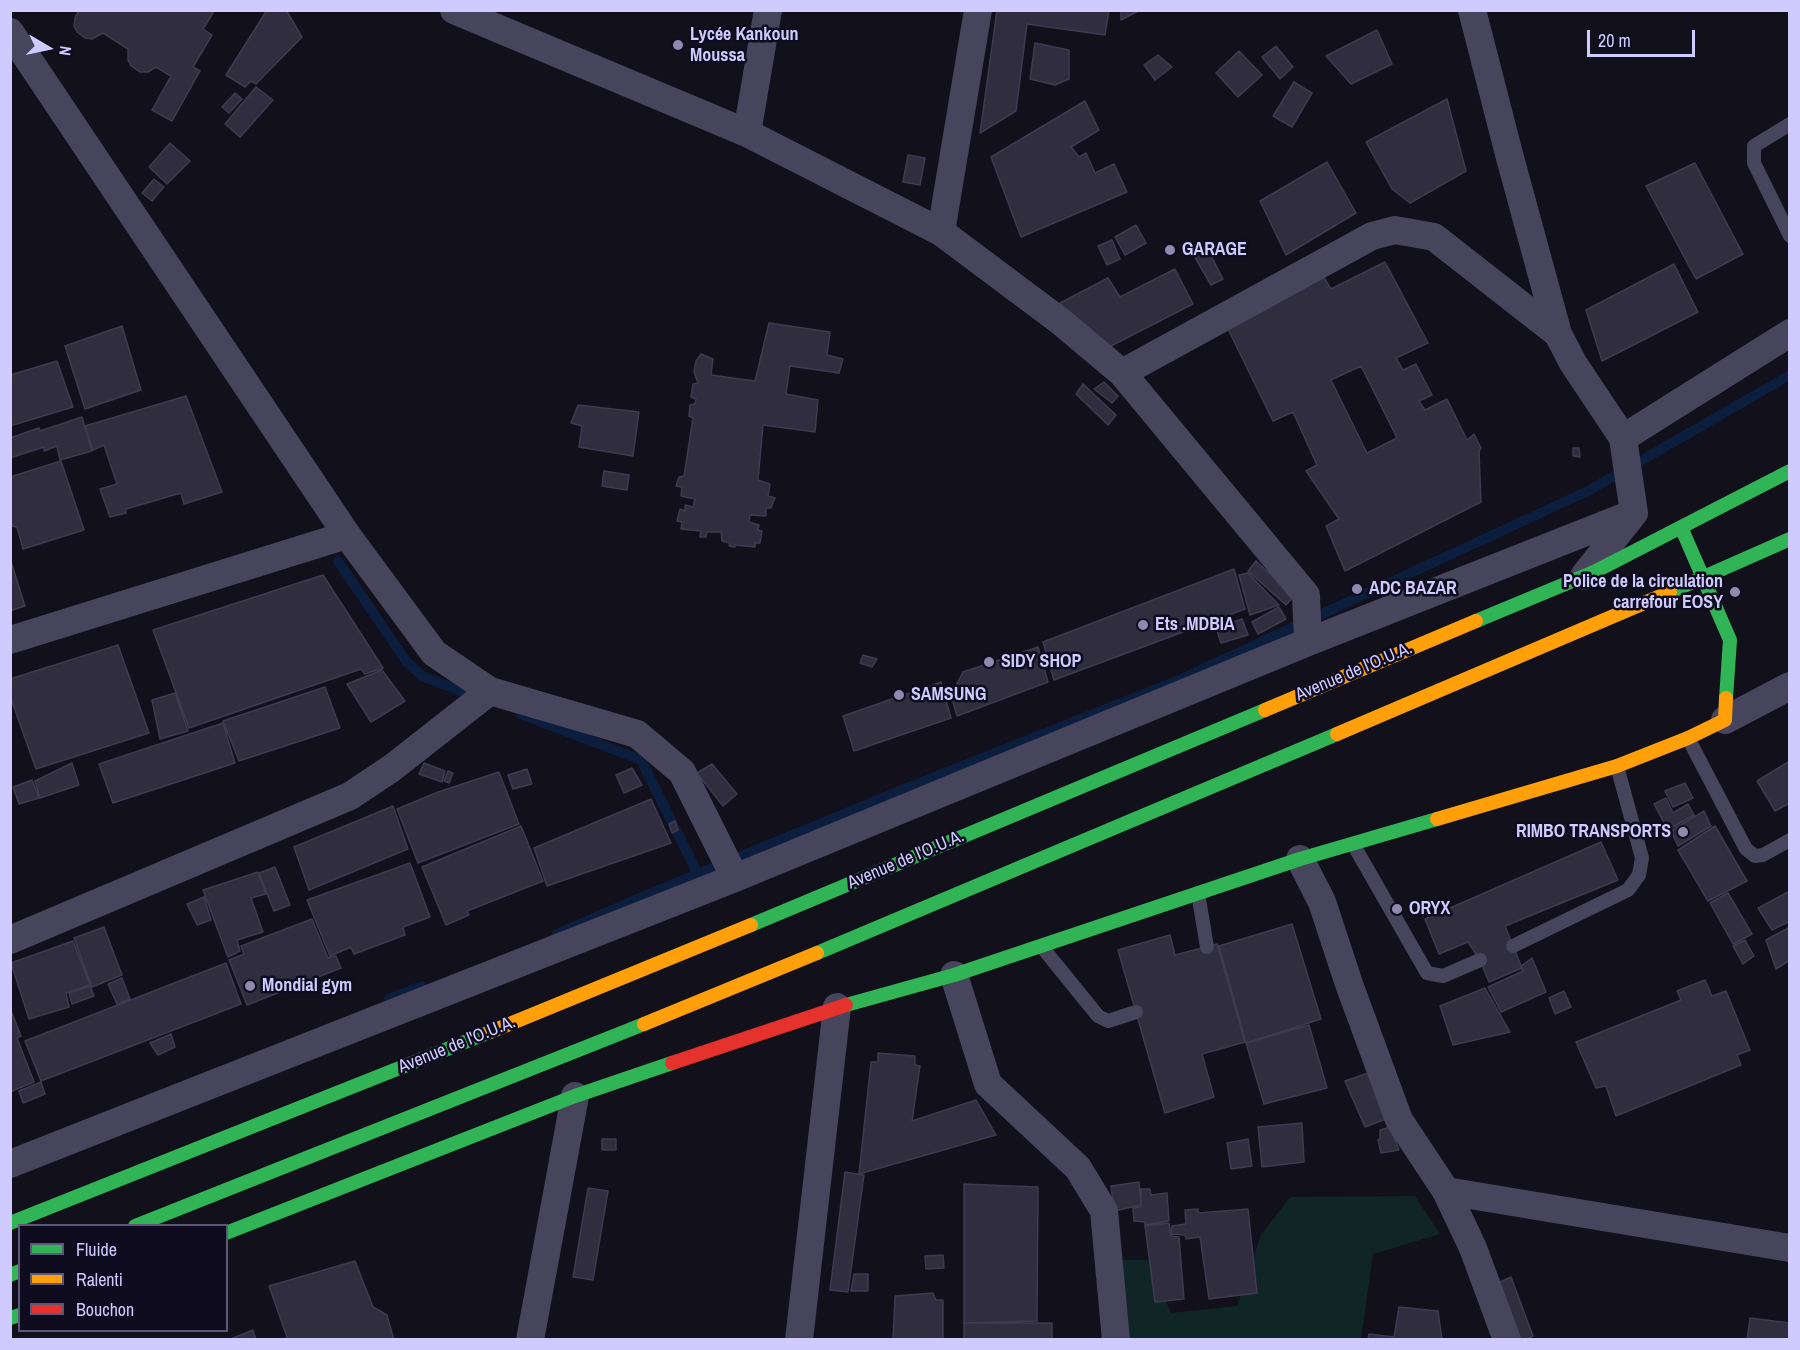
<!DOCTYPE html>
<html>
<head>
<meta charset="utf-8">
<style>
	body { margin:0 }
	#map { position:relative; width:1800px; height:1350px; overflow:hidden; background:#12101b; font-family:"Archivo Narrow",sans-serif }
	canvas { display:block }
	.frame { position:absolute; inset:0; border:12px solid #d0cbff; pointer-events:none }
	.legend { position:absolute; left:18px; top:1224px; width:210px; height:108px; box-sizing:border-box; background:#0f0c1f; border:2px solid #5c5879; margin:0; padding:8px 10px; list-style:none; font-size:18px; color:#d0cbff }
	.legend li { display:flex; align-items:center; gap:12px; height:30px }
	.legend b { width:30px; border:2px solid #5c5879 }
	.north { position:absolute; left:18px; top:18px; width:60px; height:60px; -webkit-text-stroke:4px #0f0c1f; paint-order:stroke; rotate:99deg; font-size:16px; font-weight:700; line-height:24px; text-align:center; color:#d0cbff }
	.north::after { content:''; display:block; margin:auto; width:21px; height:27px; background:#d0cbff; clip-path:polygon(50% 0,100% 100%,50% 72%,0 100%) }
	.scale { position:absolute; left:1587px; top:30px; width:108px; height:27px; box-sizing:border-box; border:3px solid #d0cbff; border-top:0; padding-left:8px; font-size:18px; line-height:21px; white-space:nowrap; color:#d0cbff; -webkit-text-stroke:4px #0f0c1f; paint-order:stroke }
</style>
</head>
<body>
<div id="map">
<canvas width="1800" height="1350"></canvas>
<div class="frame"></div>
<ul class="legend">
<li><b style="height:8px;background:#30b455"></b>Fluide</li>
<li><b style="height:8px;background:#ff9f0a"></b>Ralenti</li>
<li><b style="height:8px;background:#e5322d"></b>Bouchon</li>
</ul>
<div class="north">N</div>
<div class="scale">20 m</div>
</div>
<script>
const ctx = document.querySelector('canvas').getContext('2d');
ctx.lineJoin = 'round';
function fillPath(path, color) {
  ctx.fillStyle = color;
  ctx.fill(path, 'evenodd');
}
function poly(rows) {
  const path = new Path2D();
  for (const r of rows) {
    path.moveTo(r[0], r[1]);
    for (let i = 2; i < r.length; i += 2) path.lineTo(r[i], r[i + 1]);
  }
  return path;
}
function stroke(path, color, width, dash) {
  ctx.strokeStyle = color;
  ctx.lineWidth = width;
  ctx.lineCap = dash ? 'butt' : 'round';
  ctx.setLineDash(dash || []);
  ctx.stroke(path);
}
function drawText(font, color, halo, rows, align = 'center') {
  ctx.font = font + ' "Archivo Narrow",sans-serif';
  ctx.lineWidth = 5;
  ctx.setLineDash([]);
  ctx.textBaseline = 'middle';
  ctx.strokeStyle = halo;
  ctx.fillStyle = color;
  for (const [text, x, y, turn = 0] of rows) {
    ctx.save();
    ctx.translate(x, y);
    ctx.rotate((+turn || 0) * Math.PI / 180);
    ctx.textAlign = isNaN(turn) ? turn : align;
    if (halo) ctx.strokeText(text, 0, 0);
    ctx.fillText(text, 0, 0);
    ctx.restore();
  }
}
const green = poly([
	[1415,1196,1440,1234,1373,1254,1361,1339,1130,1339,1122,1260,1148,1260,1171,1313,1237,1306,1261,1235,1290,1197]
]);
const stream = poly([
	[338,561,406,661,422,676,479,698],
	[521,714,641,760,698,874],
	[557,934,637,899,909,787,1179,680,1588,491,1790,375],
	[389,999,422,986]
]);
const building = poly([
	[79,10,209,10,213,13,203,29,212,35,193,67,200,71,172,121,152,110,171,76,156,67,148,72,140,72,131,66,128,60,128,49,103,33,92,39,85,38,77,32,74,26,75,18,79,10],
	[267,10,286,10,302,37,256,84,251,81,245,87,226,75,267,10],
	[997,10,1109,10,1105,35,1027,24,1016,111,980,133,997,10],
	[1121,10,1140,10,1121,20,1121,10],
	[1377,30,1392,64,1351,84,1326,56,1377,30],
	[1035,43,1069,50,1069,79,1055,85,1030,79,1035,43],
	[1276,46,1293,67,1280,79,1262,57,1276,46],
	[1239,51,1262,75,1238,97,1216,73,1239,51],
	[1158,55,1172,67,1155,80,1144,65,1158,55],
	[1294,82,1312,93,1292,127,1273,116,1294,82],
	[256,87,273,100,240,137,225,124,256,87],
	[235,93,242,99,229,113,222,107,235,93],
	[1447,99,1466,171,1410,203,1392,189,1366,142,1447,99],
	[1085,101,1099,130,1071,147,1079,157,1086,153,1095,173,1114,164,1127,192,1021,237,991,157,1085,101],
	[170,143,190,161,167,184,149,167,170,143],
	[908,155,925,158,920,185,903,182,908,155],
	[1327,162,1356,213,1286,255,1260,201,1327,162],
	[1695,163,1743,254,1696,279,1646,186,1695,163],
	[154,179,164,187,152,201,142,193,154,179],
	[1136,225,1146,243,1125,255,1115,237,1136,225],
	[1112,240,1120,259,1107,265,1098,246,1112,240],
	[1204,242,1223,279,1211,285,1190,249,1204,242],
	[1385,262,1428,343,1396,358,1403,370,1416,364,1432,395,1419,401,1425,410,1447,399,1467,440,1474,434,1481,448,1479,452,1481,502,1345,571,1326,526,1339,519,1306,471,1317,465,1293,412,1273,421,1226,325,1323,276,1331,289,1385,262],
	[1361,366,1397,438,1367,453,1331,380,1361,366],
	[1674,264,1698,312,1602,361,1586,310,1674,264],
	[1175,269,1193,304,1103,350,1060,303,1108,278,1120,297,1175,269],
	[769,323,830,332,827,355,843,359,839,373,790,366,786,394,818,400,815,432,763,425,758,480,770,484,768,496,775,498,771,508,766,508,766,516,750,515,749,522,759,525,758,530,762,531,760,543,755,543,755,547,735,545,735,547,729,546,730,543,722,541,721,532,707,532,706,537,700,537,701,531,681,529,682,522,677,521,680,509,685,511,685,505,693,507,695,499,681,496,682,487,676,486,679,477,684,476,693,418,689,416,690,405,695,404,696,399,691,397,693,384,698,383,694,372,696,361,701,354,713,359,711,375,755,381,769,323],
	[122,326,141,390,85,409,65,346,122,326],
	[57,361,73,407,10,426,10,375,57,361],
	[1104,382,1118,396,1112,403,1094,389,1104,382],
	[1083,384,1116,415,1108,425,1076,394,1083,384],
	[186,396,222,492,184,504,181,493,126,509,126,513,110,517,100,489,117,484,104,445,93,450,85,426,186,396],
	[578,405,639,412,633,456,579,447,582,426,571,423,578,405],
	[82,417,92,451,60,460,57,446,44,451,44,447,10,458,10,438,39,428,40,431,82,417],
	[1573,448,1579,448,1580,457,1573,456,1573,448],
	[61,461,84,530,23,549,17,527,10,526,10,477,61,461],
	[604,471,629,475,627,490,602,486,604,471],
	[10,558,25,606,10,611,10,558],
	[1256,561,1294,596,1286,605,1248,571,1256,561],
	[1234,569,1245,609,1054,680,1043,642,1234,569],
	[1248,573,1279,605,1250,615,1239,575,1248,573],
	[323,575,383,668,365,674,361,669,189,728,153,630,323,575],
	[1279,607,1286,619,1258,634,1252,622,1279,607],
	[1242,619,1248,635,1221,643,1216,628,1242,619],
	[118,645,149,733,36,769,10,696,10,679,118,645],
	[1038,647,1048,682,957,716,951,695,963,672,1038,647],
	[863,655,877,659,872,667,860,663,863,655],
	[382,670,405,701,371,722,347,684,382,670],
	[941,682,951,718,854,751,843,716,941,682],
	[325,687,340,728,239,761,223,721,325,687],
	[175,693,188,731,160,739,152,700,175,693],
	[223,723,235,763,113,803,99,764,223,723],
	[1790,761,1790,803,1775,811,1757,781,1790,761],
	[72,763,79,785,40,798,35,781,72,763],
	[424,763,445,771,442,782,419,774,424,763],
	[712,764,737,794,723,806,697,773,712,764],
	[632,768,642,785,624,793,616,775,632,768],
	[527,769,532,784,513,789,508,775,527,769],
	[448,771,453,773,449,783,444,781,448,771],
	[499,772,519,824,418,863,397,809,438,792,499,772],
	[32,780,39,798,19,804,13,787,32,780],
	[1685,783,1693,798,1673,807,1665,791,1685,783],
	[1666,798,1673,813,1688,804,1694,815,1668,830,1654,804,1666,798],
	[651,799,671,843,547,886,534,848,651,799],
	[393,806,408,849,309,890,294,847,393,806],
	[1704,811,1711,826,1678,846,1671,831,1704,811],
	[675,821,678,830,672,833,669,824,675,821],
	[521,826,543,881,467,911,469,915,446,925,422,867,521,826],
	[1715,826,1747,881,1708,901,1678,850,1715,826],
	[1601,842,1618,880,1505,926,1522,968,1489,982,1480,960,1468,942,1439,954,1425,919,1601,842],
	[410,863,430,917,403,927,405,935,354,954,351,947,330,956,307,900,410,863],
	[275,867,290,905,274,911,259,873,275,867],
	[258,872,266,894,251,898,263,932,237,940,240,951,228,957,203,890,258,872],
	[1790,891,1790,921,1772,930,1758,908,1790,891],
	[1728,893,1752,934,1733,944,1710,903,1728,893],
	[204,897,211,920,197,925,187,904,204,897],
	[312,919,328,958,336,956,341,968,247,1005,229,960,244,954,241,946,312,919],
	[1292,924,1321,1019,1246,1043,1219,946,1292,924],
	[104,927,122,975,92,987,74,938,104,927],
	[1790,927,1790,960,1776,969,1766,940,1790,927],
	[1170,935,1175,955,1217,944,1245,1042,1202,1054,1214,1097,1165,1113,1118,950,1170,935],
	[1745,940,1754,956,1743,964,1733,946,1745,940],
	[73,941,90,985,66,993,69,1007,29,1019,11,963,73,941],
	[1532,958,1546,992,1501,1012,1488,987,1523,971,1521,966,1532,958],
	[226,963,241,1004,41,1081,25,1041,226,963],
	[122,978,130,999,117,1004,108,984,122,978],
	[1705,980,1712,996,1726,991,1750,1050,1737,1055,1741,1065,1616,1116,1606,1086,1596,1088,1576,1042,1681,1000,1677,991,1705,980],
	[90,986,94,996,72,1004,69,993,90,986],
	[1485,988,1510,1032,1453,1045,1440,1006,1485,988],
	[1564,991,1571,1007,1555,1014,1549,998,1564,991],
	[10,1008,21,1036,17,1038,34,1082,10,1092,10,1008],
	[1309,1025,1327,1088,1264,1104,1246,1043,1309,1025],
	[171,1034,175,1047,158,1055,150,1043,171,1034],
	[878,1053,915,1056,915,1065,920,1066,912,1121,976,1100,996,1135,859,1174,871,1062,878,1062,878,1053],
	[1368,1073,1386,1119,1365,1127,1345,1081,1368,1073],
	[41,1082,45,1094,23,1103,19,1091,41,1082],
	[1302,1123,1304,1162,1262,1167,1258,1127,1302,1123],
	[1390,1127,1399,1150,1381,1153,1378,1140,1380,1139,1380,1130,1390,1127],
	[602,1139,616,1139,616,1150,602,1150,602,1139],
	[1248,1139,1252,1166,1231,1169,1227,1143,1248,1139],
	[845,1172,864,1175,848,1292,830,1290,845,1172],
	[1139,1182,1141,1205,1114,1211,1111,1186,1139,1182],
	[964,1184,1038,1187,1037,1321,964,1323,964,1184],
	[588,1188,608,1191,593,1280,573,1277,588,1188],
	[1141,1189,1150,1189,1151,1195,1167,1193,1169,1221,1145,1225,1145,1222,1134,1221,1133,1208,1141,1207,1141,1189],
	[1198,1209,1198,1213,1248,1209,1257,1293,1209,1299,1200,1237,1186,1239,1185,1235,1171,1234,1172,1226,1186,1224,1185,1210,1198,1209],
	[1169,1223,1171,1236,1179,1237,1184,1299,1155,1302,1145,1226,1169,1223],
	[943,1255,944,1268,926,1269,925,1256,943,1255],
	[355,1261,373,1307,387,1315,394,1340,288,1340,269,1286,355,1261],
	[854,1274,868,1274,868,1291,851,1291,854,1274],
	[1511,1277,1533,1336,1525,1340,1513,1340,1493,1285,1511,1277],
	[933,1293,936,1300,943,1300,943,1340,893,1340,895,1296,933,1293],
	[1399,1307,1438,1311,1442,1340,1368,1340,1369,1334,1394,1337,1399,1307],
	[1750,1318,1790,1323,1790,1340,1747,1340,1750,1318],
	[964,1323,1052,1323,1052,1340,964,1340,964,1323],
	[253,1330,256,1340,228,1340,253,1330]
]);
const lane = poly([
	[1790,124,1754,146,1754,163,1790,236],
	[1688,738,1746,849,1755,856,1763,855,1790,840],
	[1353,844,1427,973,1443,976,1480,960],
	[1198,893,1207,947],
	[1513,946,1628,890,1639,875,1642,858,1617,766],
	[1042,947,1098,1016,1108,1021,1136,1012]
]);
const street = poly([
	[454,10,747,133,941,232,1060,321,1122,373,1306,595,1308,642],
	[1472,10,1509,154,1558,334],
	[10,32,347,535,434,653,490,691,637,734,682,772,735,878],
	[747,133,768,10],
	[941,232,978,10],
	[1122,373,1372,236,1395,230,1434,237,1558,334,1573,363,1623,438,1634,513,1584,576],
	[1623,438,1790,333],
	[10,640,347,535],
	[1725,720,1790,686],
	[1300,859,1322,902,1349,984,1399,1120,1446,1191,1473,1248,1507,1340],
	[10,940,350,796,392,768,490,691],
	[954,975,988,1084,1078,1168,1104,1211,1116,1340],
	[10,1164,735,878,1308,642,1634,513],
	[1446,1191,1790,1248],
	[530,1340,575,1096],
	[799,1340,837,1007]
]);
const fast = poly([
	[1681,527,1730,640,1726,698],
	[1670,592,1790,539],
	[1476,621,1594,572,1790,471],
	[751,925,1265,710],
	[817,953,1337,734],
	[846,1005,954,975,1300,859,1437,819],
	[10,1223,490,1032],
	[135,1226,644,1024],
	[226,1233,575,1096,672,1063],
	[10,1275,20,1271],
	[10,1318,20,1315]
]);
const slow = poly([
	[1265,710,1476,621],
	[1337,734,1670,592],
	[1437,819,1617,766,1688,738,1725,720,1726,698],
	[644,1024,817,953],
	[490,1032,751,925]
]);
const jam = poly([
	[672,1063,846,1005]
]);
const markers = [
	[678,45,6,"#8e8aaf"],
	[1170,250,6,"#8e8aaf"],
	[1357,589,6,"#8e8aaf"],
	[1735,592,6,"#8e8aaf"],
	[1143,625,6,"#8e8aaf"],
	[989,662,6,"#8e8aaf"],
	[899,695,6,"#8e8aaf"],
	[1683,832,6,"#8e8aaf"],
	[1397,909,6,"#8e8aaf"],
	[250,986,6,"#8e8aaf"]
];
const poiNames = [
	["Lycée Kankoun",690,35],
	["Moussa",690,56],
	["GARAGE",1182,250],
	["Police de la circulation",1723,582,"right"],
	["carrefour EOSY",1723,603,"right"],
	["ADC BAZAR",1369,589],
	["Ets .MDBIA",1155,625],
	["SIDY SHOP",1001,662],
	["SAMSUNG",911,695],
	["RIMBO TRANSPORTS",1671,832,"right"],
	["ORYX",1409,909],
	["Mondial gym",262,986]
];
const streetNames = [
	["Avenue de l'O.U.A.",1354,672,-23],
	["Avenue de l'O.U.A.",906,860,-23],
	["Avenue de l'O.U.A.",457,1045,-22]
];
fillPath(green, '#102626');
stroke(stream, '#0c1e3d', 10);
fillPath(building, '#302e3e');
stroke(building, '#3e3a50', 1.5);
stroke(lane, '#46455c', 14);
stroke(street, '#46455c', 28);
stroke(fast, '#30b455', 14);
stroke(slow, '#ff9f0a', 14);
stroke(jam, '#e5322d', 14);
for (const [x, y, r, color] of markers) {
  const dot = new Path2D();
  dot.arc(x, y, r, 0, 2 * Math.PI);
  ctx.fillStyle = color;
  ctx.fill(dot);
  stroke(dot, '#0f0c1f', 2);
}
drawText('bold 18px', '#d0cbff', '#0f0c1f', poiNames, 'left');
drawText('18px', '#d0cbff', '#0f0c1f', streetNames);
</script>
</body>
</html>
